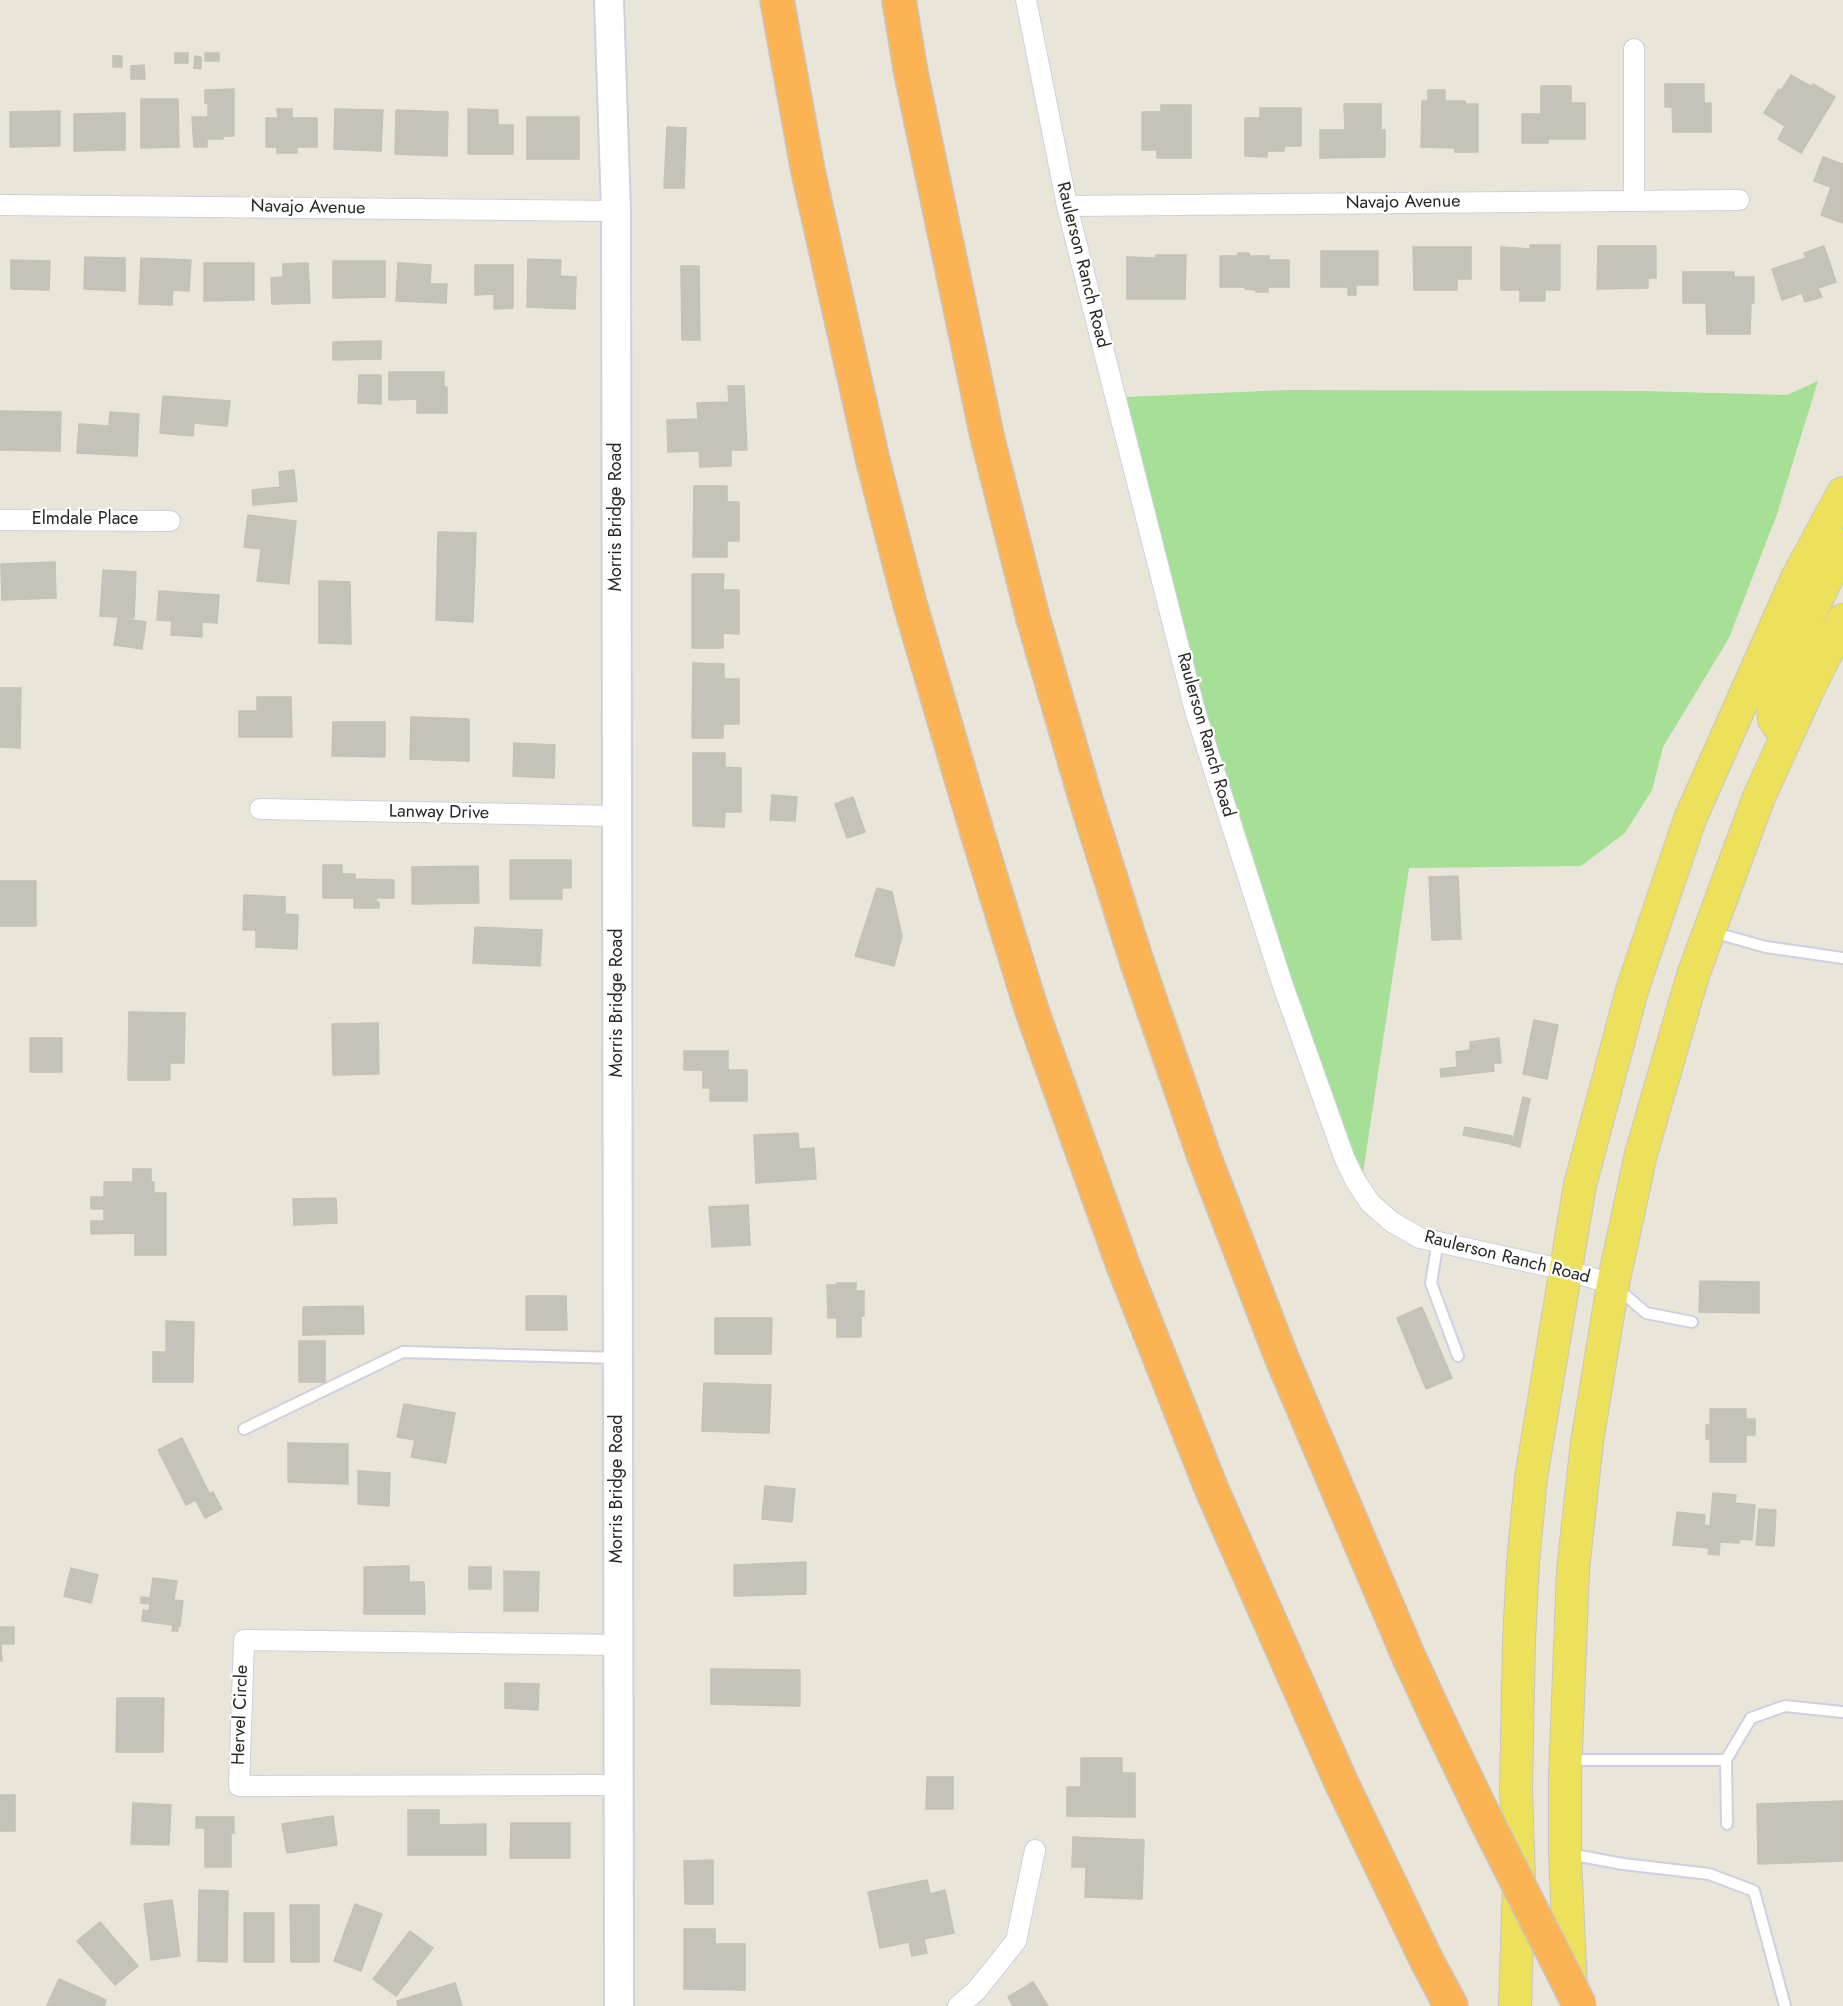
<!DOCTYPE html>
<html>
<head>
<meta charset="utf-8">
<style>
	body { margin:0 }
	canvas { display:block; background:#eae5d9 }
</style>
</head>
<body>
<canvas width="1843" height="2006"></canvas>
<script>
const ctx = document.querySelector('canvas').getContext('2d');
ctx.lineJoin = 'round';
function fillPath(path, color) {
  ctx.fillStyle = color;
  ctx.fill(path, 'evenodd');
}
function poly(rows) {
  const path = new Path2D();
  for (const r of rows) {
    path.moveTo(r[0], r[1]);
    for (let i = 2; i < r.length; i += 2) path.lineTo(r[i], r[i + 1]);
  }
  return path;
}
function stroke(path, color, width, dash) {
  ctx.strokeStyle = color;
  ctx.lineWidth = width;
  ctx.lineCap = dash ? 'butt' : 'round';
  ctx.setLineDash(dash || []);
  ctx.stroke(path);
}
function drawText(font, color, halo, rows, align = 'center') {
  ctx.font = font + ' Jost,sans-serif';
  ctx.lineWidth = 4.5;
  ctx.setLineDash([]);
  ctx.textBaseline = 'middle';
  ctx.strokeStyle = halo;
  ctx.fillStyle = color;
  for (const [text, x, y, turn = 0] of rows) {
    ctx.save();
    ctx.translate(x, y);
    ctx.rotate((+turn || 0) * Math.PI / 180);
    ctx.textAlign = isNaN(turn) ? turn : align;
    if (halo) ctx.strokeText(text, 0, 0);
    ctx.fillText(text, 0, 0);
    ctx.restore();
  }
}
const green = poly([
	[1818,381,1777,514,1729,638,1663,747,1652,790,1625,833,1581,866,1409,868,1363,1173,1353,1152,1292,979,1205,707,1126,397,1287,390,1642,391,1787,395]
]);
const building = poly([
	[175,53,188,53,188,63,175,63,175,53],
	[205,53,219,53,219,61,205,61,205,53],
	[113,56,122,56,122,67,113,67,113,56],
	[195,56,201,57,201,69,194,68,195,56],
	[144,65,145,79,131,79,131,66,144,65],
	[1791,75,1812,87,1813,84,1835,97,1801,153,1778,139,1785,126,1764,113,1779,89,1781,91,1791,75],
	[1665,84,1704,84,1704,103,1711,103,1711,132,1673,132,1672,107,1665,107,1665,84],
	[1541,86,1571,86,1571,103,1585,103,1585,139,1548,139,1548,143,1522,143,1522,114,1541,114,1541,86],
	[234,89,234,136,223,136,223,139,207,139,207,147,194,147,192,117,208,117,208,103,205,103,205,90,234,89],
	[1428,90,1445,90,1445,101,1465,101,1465,104,1478,104,1478,152,1455,152,1455,148,1421,147,1422,101,1428,101,1428,90],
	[141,99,178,99,179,147,141,148,141,99],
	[1344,104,1381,104,1381,130,1385,130,1385,157,1320,158,1320,130,1345,130,1344,104],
	[1161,105,1191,105,1191,158,1157,158,1157,150,1142,150,1142,112,1161,112,1161,105],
	[1260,108,1301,108,1301,146,1284,146,1284,151,1267,151,1267,157,1245,156,1245,118,1260,118,1260,108],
	[277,109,292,109,292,118,317,118,317,147,297,147,297,153,277,153,277,147,266,147,266,118,278,118,277,109],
	[335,109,383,110,381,151,334,149,335,109],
	[468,109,498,110,498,125,513,125,513,154,468,154,468,109],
	[396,110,448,112,447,156,395,154,396,110],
	[60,111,60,146,10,147,10,112,60,111],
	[125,113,125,150,74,151,74,114,125,113],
	[527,117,579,117,579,159,527,159,527,117],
	[667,127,686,128,684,188,664,188,667,127],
	[1823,157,1843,164,1843,223,1821,215,1831,187,1814,181,1823,157],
	[1530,245,1560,245,1560,290,1545,290,1545,301,1520,301,1520,290,1501,290,1501,247,1530,249,1530,245],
	[1598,246,1656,246,1656,278,1648,278,1648,288,1597,289,1598,246],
	[1824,246,1836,282,1818,288,1822,297,1805,302,1802,293,1782,300,1772,269,1806,258,1804,253,1824,246],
	[1413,247,1471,247,1471,279,1457,279,1457,290,1414,290,1413,247],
	[1321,251,1378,251,1378,285,1356,285,1356,295,1348,295,1348,287,1321,287,1321,251],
	[1238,253,1249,253,1249,256,1269,256,1269,260,1289,260,1289,287,1268,287,1268,292,1256,292,1256,290,1245,289,1245,287,1220,287,1220,256,1238,256,1238,253],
	[1156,255,1186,255,1185,299,1127,299,1127,257,1156,258,1156,255],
	[85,257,125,258,125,291,84,289,85,257],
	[141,258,191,260,189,291,173,290,172,305,139,304,141,258],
	[528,259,561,260,560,276,576,277,575,309,527,307,528,259],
	[11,260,50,261,49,290,11,289,11,260],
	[333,261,385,261,385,297,333,298,333,261],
	[204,263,254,263,254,300,204,301,204,263],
	[308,263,310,303,272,304,271,278,283,277,283,264,308,263],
	[398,263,431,265,430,284,447,284,446,303,396,301,398,263],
	[475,265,513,265,513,308,494,309,494,294,475,295,475,265],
	[681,266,699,266,700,340,682,340,681,266],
	[1683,272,1734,272,1734,277,1754,277,1754,303,1751,303,1750,334,1707,334,1706,303,1683,303,1683,272],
	[381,341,381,359,333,360,333,342,381,341],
	[389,372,444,372,444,387,447,387,447,413,417,413,417,399,389,400,389,372],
	[359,375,381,375,381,404,358,403,359,375],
	[728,386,744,386,747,450,731,450,731,466,700,467,699,451,668,452,667,420,698,419,697,403,729,402,728,386],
	[163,396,230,401,227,426,194,423,193,436,160,433,163,396],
	[0,411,61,412,60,451,0,450,0,411],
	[110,412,139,414,137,456,77,453,79,424,109,426,110,412],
	[294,470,297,501,253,505,252,490,280,487,279,472,294,470],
	[694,486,727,486,727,502,739,502,739,541,727,541,727,557,693,557,694,486],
	[248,515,296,521,289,584,257,581,261,549,244,547,248,515],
	[438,532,476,533,473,622,436,620,438,532],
	[55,562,56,598,2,600,1,564,55,562],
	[103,570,136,572,134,618,100,616,103,570],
	[692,574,724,574,723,590,739,590,739,634,723,633,723,648,692,648,692,574],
	[319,581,350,582,351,644,319,643,319,581],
	[159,591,219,595,217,623,202,622,202,637,171,635,172,621,157,620,159,591],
	[118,618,146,622,142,649,114,645,118,618],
	[693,663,724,664,724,679,739,679,739,724,723,724,723,738,692,738,693,663],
	[0,688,21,688,20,748,0,747,0,688],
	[257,697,291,697,292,737,239,737,239,711,257,711,257,697],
	[411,717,469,719,469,761,410,759,411,717],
	[333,722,385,722,385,757,332,756,333,722],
	[514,743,555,745,554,778,513,776,514,743],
	[693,753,725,753,725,767,741,768,741,812,725,812,724,827,693,826,693,753],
	[772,795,797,797,795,821,770,820,772,795],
	[853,797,865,832,847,838,835,804,853,797],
	[510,860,571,860,571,888,562,888,562,899,510,899,510,860],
	[323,865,342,865,342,874,355,874,355,879,394,880,394,898,376,898,376,902,379,902,379,908,354,908,354,898,323,898,323,865],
	[478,866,479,903,412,904,412,867,478,866],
	[1458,876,1461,939,1432,940,1429,877,1458,876],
	[0,881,36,881,36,926,0,926,0,881],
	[877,888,892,892,902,936,894,966,855,956,877,888],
	[244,895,285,897,285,914,298,915,297,949,256,947,256,930,243,930,244,895],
	[475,927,542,930,540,966,473,963,475,927],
	[129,1012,185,1013,184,1063,170,1063,170,1080,128,1080,129,1012],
	[1534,1020,1558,1025,1547,1079,1523,1074,1534,1020],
	[378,1023,379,1074,333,1075,332,1024,378,1023],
	[30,1038,62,1038,62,1072,30,1072,30,1038],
	[1499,1038,1501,1063,1493,1063,1494,1071,1441,1077,1440,1069,1457,1067,1456,1052,1470,1050,1470,1042,1499,1038],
	[684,1051,728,1051,728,1070,747,1070,747,1101,710,1101,710,1088,703,1088,703,1070,684,1070,684,1051],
	[1523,1097,1530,1099,1520,1147,1512,1145,1523,1097],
	[1465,1127,1512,1136,1511,1144,1463,1135,1465,1127],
	[798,1133,799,1149,814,1148,816,1179,756,1183,754,1135,798,1133],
	[133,1169,151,1169,151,1182,154,1182,154,1193,166,1193,166,1255,135,1255,135,1233,91,1234,91,1221,104,1221,104,1209,91,1209,91,1197,104,1197,104,1182,133,1182,133,1169],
	[336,1198,337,1223,294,1225,293,1199,336,1198],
	[748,1205,750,1245,712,1247,709,1207,748,1205],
	[1700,1281,1759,1282,1759,1313,1699,1312,1700,1281],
	[837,1283,856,1283,856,1291,864,1291,864,1316,861,1316,861,1337,837,1337,837,1318,828,1318,827,1285,837,1285,837,1283],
	[526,1296,566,1296,567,1330,526,1330,526,1296],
	[363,1306,364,1334,303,1335,303,1307,363,1306],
	[1422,1307,1452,1378,1426,1389,1397,1318,1422,1307],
	[715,1318,772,1318,771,1354,715,1354,715,1318],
	[166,1321,194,1322,193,1382,153,1382,153,1352,166,1352,166,1321],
	[299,1341,325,1341,325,1382,299,1382,299,1341],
	[704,1383,771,1385,769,1433,702,1431,704,1383],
	[404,1404,455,1413,446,1463,411,1457,415,1440,397,1437,404,1404],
	[1710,1409,1746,1409,1746,1419,1755,1419,1755,1435,1746,1435,1746,1462,1710,1462,1710,1439,1706,1439,1706,1425,1710,1425,1710,1409],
	[182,1438,209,1493,186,1505,158,1450,182,1438],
	[288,1443,348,1444,348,1484,288,1482,288,1443],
	[358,1471,390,1473,389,1506,358,1504,358,1471],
	[765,1486,795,1489,792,1522,762,1519,765,1486],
	[213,1492,222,1509,205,1518,196,1501,213,1492],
	[1713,1493,1736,1495,1735,1503,1755,1505,1752,1540,1740,1539,1739,1543,1720,1542,1719,1555,1708,1554,1709,1548,1673,1545,1677,1512,1705,1515,1704,1525,1710,1526,1713,1493],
	[1759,1509,1776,1510,1774,1546,1756,1545,1759,1509],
	[806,1562,806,1594,734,1596,734,1565,806,1562],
	[409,1566,409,1582,424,1582,425,1614,364,1614,364,1567,409,1566],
	[469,1567,491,1567,491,1589,469,1589,469,1567],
	[71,1568,98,1575,91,1603,64,1596,71,1568],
	[504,1571,539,1572,538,1611,504,1611,504,1571],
	[153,1578,177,1581,174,1600,183,1601,180,1626,178,1626,178,1631,172,1631,173,1625,142,1621,143,1610,149,1611,150,1604,141,1603,141,1597,150,1598,153,1578],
	[0,1627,14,1627,14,1644,1,1644,2,1661,0,1661,0,1627],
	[711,1669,800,1670,800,1706,711,1704,711,1669],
	[505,1683,539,1684,538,1710,505,1708,505,1683],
	[117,1698,164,1698,163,1752,116,1752,117,1698],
	[1081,1758,1122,1758,1122,1773,1135,1773,1135,1817,1067,1816,1067,1787,1081,1787,1081,1758],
	[927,1777,953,1777,953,1809,926,1809,927,1777],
	[0,1795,15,1795,15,1831,0,1831,0,1795],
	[1843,1801,1843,1861,1758,1864,1757,1804,1843,1801],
	[133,1803,171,1805,169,1845,131,1844,133,1803],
	[408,1810,439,1810,439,1825,486,1824,486,1855,408,1855,408,1810],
	[333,1816,337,1845,287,1853,282,1824,333,1816],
	[196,1817,234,1817,234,1833,231,1833,231,1867,205,1867,205,1828,196,1828,196,1817],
	[511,1823,570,1823,570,1858,510,1858,511,1823],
	[1073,1837,1144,1840,1142,1899,1085,1897,1086,1867,1072,1867,1073,1837],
	[713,1860,713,1904,685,1904,684,1861,713,1860],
	[927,1880,930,1894,945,1890,954,1933,924,1939,927,1953,912,1956,909,1942,880,1948,868,1892,927,1880],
	[199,1890,228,1891,227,1962,198,1961,199,1890],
	[172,1900,180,1956,151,1960,144,1904,172,1900],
	[355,1904,382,1914,361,1971,334,1961,355,1904],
	[290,1905,319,1905,319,1962,291,1962,290,1905],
	[244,1913,274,1913,274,1962,244,1962,244,1913],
	[100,1922,138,1966,115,1985,77,1941,100,1922],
	[684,1929,715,1929,715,1944,745,1944,745,1990,684,1989,684,1929],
	[410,1931,433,1948,396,1996,373,1979,410,1931],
	[59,1979,106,2000,104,2006,47,2005,59,1979],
	[1033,1982,1048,2006,1013,2006,1008,1997,1033,1982],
	[455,1983,462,2006,398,2006,397,2001,455,1983]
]);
const lane = poly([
	[1712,932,1766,947,1843,958],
	[1438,1241,1431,1283,1458,1356],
	[1617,1288,1646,1313,1692,1322],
	[244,1429,403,1352,618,1358],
	[1569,1760,1726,1760,1727,1824],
	[1726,1760,1751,1718,1785,1706,1842,1712],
	[1569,1854,1623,1864,1709,1874,1754,1891,1785,2006]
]);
const street = poly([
	[1026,0,1067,206,1195,711,1282,983,1344,1157,1355,1180,1370,1203,1392,1222,1420,1238,1565,1270,1613,1284],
	[1634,49,1634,200],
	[0,205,616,211],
	[1067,206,1739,200],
	[0,520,170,521],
	[260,809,618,816],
	[619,1645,244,1640,239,1786,619,1785],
	[958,2006,976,1991,1016,1941,1035,1850]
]);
const secondary = poly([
	[609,0,616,211,619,2006]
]);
const primary = poly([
	[1787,736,1774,720,1773,703,1810,613,1843,546],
	[1571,1990,1565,1854,1565,1777,1573,1570,1587,1442,1613,1284,1641,1154,1693,975,1759,797,1808,690,1843,620],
	[1515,2006,1519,1881,1516,1789,1519,1640,1523,1563,1531,1478,1580,1185,1633,987,1690,819,1798,576,1843,493]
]);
const highway = poly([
	[777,0,808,171,873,461,910,604,977,832,1032,1011,1123,1265,1212,1490,1341,1782,1427,1961,1451,2006],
	[899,0,911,73,987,436,1033,618,1086,800,1137,962,1204,1156,1281,1356,1408,1655,1437,1718]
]);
const highwayBridge = poly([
	[1437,1718,1485,1818,1580,2006]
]);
const streetNames = [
	["Navajo Avenue",1403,203,-1],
	["Navajo Avenue",308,208,1],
	["Raulerson Ranch Road",1082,265,76],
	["Morris Bridge Road",617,517,-90],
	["Elmdale Place",85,520],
	["Raulerson Ranch Road",1205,735,74],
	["Lanway Drive",439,813,1],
	["Morris Bridge Road",618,1003,-90],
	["Raulerson Ranch Road",1507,1258,14],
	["Morris Bridge Road",618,1489,-90],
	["Hervel Circle",241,1715,-88]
];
fillPath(green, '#a5e096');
fillPath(building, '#c5c2b9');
stroke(building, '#c5c1b3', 1.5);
stroke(lane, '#cecfe1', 14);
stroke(street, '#cecfe1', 22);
stroke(secondary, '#cecfe1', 32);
stroke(primary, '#c7c7c7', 34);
stroke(highway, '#c7c7c7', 36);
stroke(lane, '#fff', 10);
stroke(street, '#fff', 20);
stroke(secondary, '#fff', 28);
stroke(primary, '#ede05b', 32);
stroke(highway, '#fbb353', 33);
stroke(highwayBridge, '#c7c7c7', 36, []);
stroke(highwayBridge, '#fbb353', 33);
drawText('18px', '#272727', '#fff', streetNames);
</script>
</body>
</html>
